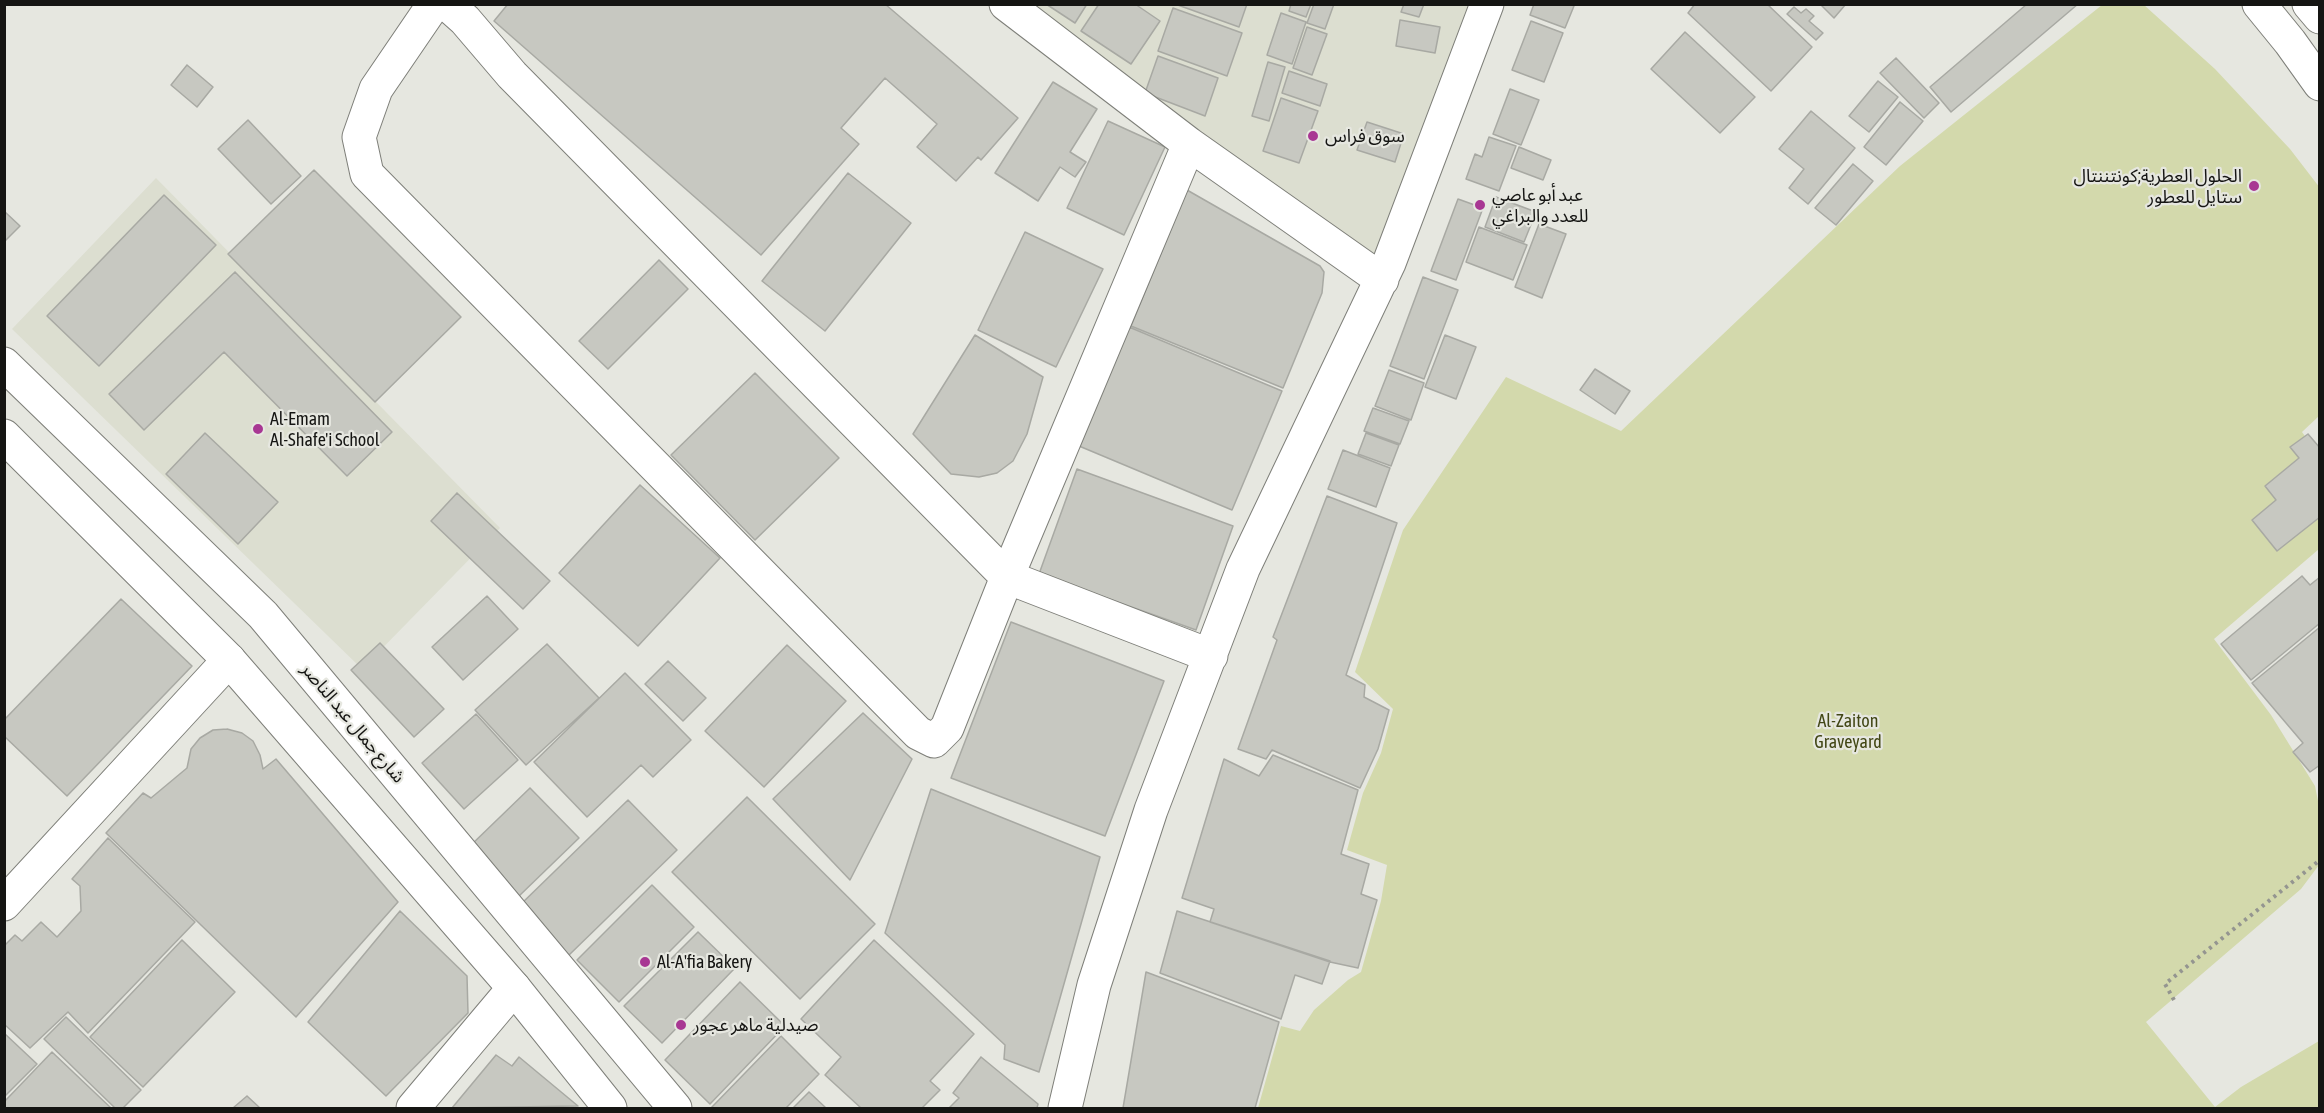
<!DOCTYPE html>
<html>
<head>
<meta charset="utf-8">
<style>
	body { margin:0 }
	#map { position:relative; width:2324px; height:1113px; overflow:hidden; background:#e6e7e0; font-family:"Asap Condensed",sans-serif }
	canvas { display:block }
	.frame { position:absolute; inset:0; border:6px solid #151513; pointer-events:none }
</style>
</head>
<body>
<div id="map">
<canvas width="2324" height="1113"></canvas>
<div class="frame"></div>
</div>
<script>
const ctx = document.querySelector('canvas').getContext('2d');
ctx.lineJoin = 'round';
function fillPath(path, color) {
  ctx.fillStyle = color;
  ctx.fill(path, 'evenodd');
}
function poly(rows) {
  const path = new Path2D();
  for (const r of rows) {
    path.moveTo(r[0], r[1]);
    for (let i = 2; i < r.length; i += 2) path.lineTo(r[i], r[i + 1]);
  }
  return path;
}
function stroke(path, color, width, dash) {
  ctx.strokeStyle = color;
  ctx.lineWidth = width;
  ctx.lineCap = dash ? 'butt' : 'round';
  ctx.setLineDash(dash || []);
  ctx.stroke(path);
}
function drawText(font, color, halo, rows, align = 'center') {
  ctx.font = font + ' "Asap Condensed","Noto Sans Arabic",sans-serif';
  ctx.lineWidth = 4.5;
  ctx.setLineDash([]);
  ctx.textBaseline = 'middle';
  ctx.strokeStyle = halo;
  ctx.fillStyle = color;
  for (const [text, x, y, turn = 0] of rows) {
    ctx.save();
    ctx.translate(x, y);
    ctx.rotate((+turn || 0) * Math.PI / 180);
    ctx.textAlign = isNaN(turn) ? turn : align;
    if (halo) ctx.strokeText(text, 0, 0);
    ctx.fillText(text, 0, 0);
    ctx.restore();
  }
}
const built = poly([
	[1030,5,1468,5,1376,267],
	[156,178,500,528,362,669,12,329]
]);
const green = poly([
	[2102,5,2144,5,2215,69,2290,149,2320,188,2319,416,2302,432,2319,456,2319,549,2214,639,2271,715,2315,786,2319,806,2319,865,2301,889,2146,1022,2215,1107,2241,1087,2319,1041,2319,1108,1258,1108,1281,1026,1300,1031,1314,1010,1348,980,1361,972,1381,901,1387,865,1347,850,1363,793,1381,753,1393,709,1355,672,1403,530,1506,377,1621,431,1900,166]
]);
const building = poly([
	[508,4,885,4,1018,118,981,160,978,157,956,181,917,147,937,124,885,78,841,128,859,144,761,255,494,21,508,4],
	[1046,4,1087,4,1075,23,1046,4],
	[1099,4,1135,4,1160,21,1131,64,1081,31,1099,4],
	[1175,4,1247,4,1239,27,1175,4],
	[1291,4,1311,4,1306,17,1289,11,1291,4],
	[1314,4,1334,4,1325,29,1307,23,1314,4],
	[1404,4,1424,4,1419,17,1401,12,1404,4],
	[1534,4,1570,4,1574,6,1565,28,1530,15,1534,4],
	[1695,4,1767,4,1812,47,1771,91,1688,13,1695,4],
	[1820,4,1846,4,1834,18,1820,4],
	[2027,4,2078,4,1951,112,1930,87,2027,4],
	[1794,7,1801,13,1806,9,1814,16,1809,21,1823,33,1816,40,1787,14,1794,7],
	[1173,8,1242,33,1227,76,1158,51,1173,8],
	[1281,13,1306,22,1292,64,1267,55,1281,13],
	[1400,20,1440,27,1435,53,1396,46,1400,20],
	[1531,21,1563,33,1544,82,1512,70,1531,21],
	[1307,27,1327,34,1312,75,1293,68,1307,27],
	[1685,32,1755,97,1720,133,1651,69,1685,32],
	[1158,56,1218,78,1205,116,1145,93,1158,56],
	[1896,58,1939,103,1924,118,1880,73,1896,58],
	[1268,62,1285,67,1269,121,1252,116,1268,62],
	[187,65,213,87,197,107,171,85,187,65],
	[1289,71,1327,84,1320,106,1282,93,1289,71],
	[1878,81,1898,97,1869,132,1849,116,1878,81],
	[1053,82,1097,109,1070,152,1086,162,1075,177,1060,167,1038,201,995,173,1053,82],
	[1510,89,1539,100,1521,145,1493,134,1510,89],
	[1281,98,1318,111,1299,163,1263,151,1281,98],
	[1900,102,1923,121,1886,165,1864,147,1900,102],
	[1811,111,1855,148,1808,204,1789,188,1804,169,1779,149,1811,111],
	[248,120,301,176,271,204,218,149,248,120],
	[1108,121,1165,147,1124,235,1067,208,1108,121],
	[1367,122,1404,134,1395,162,1357,150,1367,122],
	[1489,137,1516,146,1499,191,1466,179,1475,154,1482,157,1489,137],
	[1519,147,1551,160,1543,180,1511,168,1519,147],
	[1853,164,1873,181,1836,225,1815,208,1853,164],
	[314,170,461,317,375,402,228,254,314,170],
	[848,173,911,223,825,331,762,281,848,173],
	[1187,190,1320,266,1324,272,1322,293,1283,388,1131,326,1187,190],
	[164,195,216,245,99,366,47,316,164,195],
	[1496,197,1536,212,1524,242,1485,227,1496,197],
	[1458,199,1483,208,1456,280,1431,271,1458,199],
	[4,211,20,226,4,242,4,211],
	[1539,224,1566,234,1542,298,1515,287,1539,224],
	[1479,227,1527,245,1513,280,1466,262,1479,227],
	[1025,232,1103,269,1056,367,978,330,1025,232],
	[659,260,688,289,608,369,579,341,659,260],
	[235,272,392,432,347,476,224,352,144,430,109,394,235,272],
	[1423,277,1458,290,1424,379,1390,366,1423,277],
	[1129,327,1282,391,1232,510,1079,446,1129,327],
	[975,335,1043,377,1027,434,1013,461,997,473,979,477,951,474,913,434,975,335],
	[1445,335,1476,347,1456,399,1425,387,1445,335],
	[1595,369,1630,391,1615,414,1580,390,1595,369],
	[1389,370,1424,383,1411,420,1375,406,1389,370],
	[755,373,839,458,755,540,671,455,755,373],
	[1373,408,1409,421,1400,444,1364,431,1373,408],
	[205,433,278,502,238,544,166,474,205,433],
	[1366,433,1399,445,1391,466,1358,454,1366,433],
	[2308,434,2320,448,2320,517,2277,551,2252,520,2276,500,2265,486,2299,458,2290,447,2308,434],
	[1343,450,1390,468,1376,507,1328,489,1343,450],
	[1077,469,1233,526,1196,630,1039,574,1077,469],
	[640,485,720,558,638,646,559,573,640,485],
	[457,493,550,581,523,609,431,521,457,493],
	[1327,496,1397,523,1346,675,1365,685,1364,697,1389,710,1378,749,1360,788,1272,750,1266,759,1238,749,1277,640,1273,637,1327,496],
	[2302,576,2310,585,2320,577,2320,623,2251,680,2221,644,2302,576],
	[487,596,518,629,463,680,432,647,487,596],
	[121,599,192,666,67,796,4,736,4,720,121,599],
	[1011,622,1164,681,1105,836,951,778,1011,622],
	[2320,627,2320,765,2310,772,2293,752,2303,743,2252,683,2320,627],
	[380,643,444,709,414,737,351,670,380,643],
	[547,644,599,698,526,765,475,710,547,644],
	[787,645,846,701,764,787,705,731,787,645],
	[668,661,706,698,683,721,645,684,668,661],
	[625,673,691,740,653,777,641,765,587,817,534,762,625,673],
	[863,713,912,759,850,880,773,799,863,713],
	[476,714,518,760,464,809,422,763,476,714],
	[227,729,242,733,253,741,260,755,263,769,276,759,398,902,296,1017,106,833,143,793,151,798,187,768,191,749,200,738,213,730,227,729],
	[1273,755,1358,790,1341,854,1369,864,1361,894,1377,900,1358,968,1330,962,1210,922,1214,909,1182,898,1224,759,1259,776,1273,755],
	[530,788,579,838,518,897,469,847,530,788],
	[931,789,1100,857,1039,1072,1004,1059,1005,1045,885,933,931,789],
	[747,797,875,924,800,999,672,872,747,797],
	[628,800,677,850,568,956,519,906,628,800],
	[108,838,195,922,88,1033,68,1012,30,1048,4,1024,4,946,15,935,22,941,41,922,57,937,81,911,80,886,72,879,108,838],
	[652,885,694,927,619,1002,577,960,652,885],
	[400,911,467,976,468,1013,386,1096,308,1022,400,911],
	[1177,911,1330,961,1322,984,1295,975,1281,1019,1160,973,1177,911],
	[698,932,735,968,662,1043,624,1006,698,932],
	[182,940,235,992,143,1087,90,1037,182,940],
	[874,940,974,1034,930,1081,940,1090,922,1108,861,1108,825,1075,841,1057,801,1019,874,940],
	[1146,972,1279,1022,1255,1108,1123,1108,1146,972],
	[740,982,785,1026,710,1104,665,1060,740,982],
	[66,1017,141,1090,123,1108,115,1108,44,1039,66,1017],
	[4,1033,37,1064,4,1097,4,1033],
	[781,1036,819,1074,786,1108,711,1108,781,1036],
	[52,1052,111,1108,4,1108,4,1102,52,1052],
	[496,1055,512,1066,519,1057,578,1106,452,1108,496,1055],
	[981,1057,1038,1104,1037,1108,949,1108,959,1098,953,1093,981,1057],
	[809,1092,826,1108,793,1108,809,1092],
	[247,1096,260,1108,233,1108,247,1096]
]);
const path = poly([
	[2174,1000,2165,984,2320,860]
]);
const street = poly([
	[434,4,376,89,359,137,367,174,918,733,934,741,947,728,1007,577,1189,144],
	[447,4,465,20,512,75,1007,577,1211,656],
	[1006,4,1189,144,1382,280],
	[4,904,229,660],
	[413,1108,514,988],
	[1065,1108,1094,985,1151,810,1243,569,1389,263,1487,4]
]);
const secondary = poly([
	[2259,4,2290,42,2320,84],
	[2309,4,2320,17],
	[4,364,263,615,675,1108],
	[4,436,229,660,514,988,610,1108]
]);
const markers = [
	[1313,136,6,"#a83793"],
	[2254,186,6,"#a83793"],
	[1480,205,6,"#a83793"],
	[258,429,6,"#a83793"],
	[645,962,6,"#a83793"],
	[681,1025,6,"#a83793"]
];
const poiNames = [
	["سوق فراس",1325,136],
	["الحلول العطرية;كونتننتال",2242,176,"right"],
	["ستايل للعطور",2242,197,"right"],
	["عبد أبو عاصي",1492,195],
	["للعدد والبراغي",1492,216],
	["Al-Emam",270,419],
	["Al-Shafe'i School",270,440],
	["Al-A'fia Bakery",657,962],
	["صيدلية ماهر عجور",693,1025]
];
const parkNames = [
	["Al-Zaiton",1848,721],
	["Graveyard",1848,742]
];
const streetNames = [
	["شارع جمال عبد الناصر",353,723,50]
];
fillPath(built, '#dcded0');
fillPath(green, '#d3d9ac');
fillPath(building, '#c7c8c1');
stroke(building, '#a8a9a3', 1.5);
stroke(street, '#7e7f79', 35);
stroke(secondary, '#7e7f79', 35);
stroke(path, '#949590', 4, [3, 4.5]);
stroke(street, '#fff', 33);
stroke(secondary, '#fff', 33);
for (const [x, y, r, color] of markers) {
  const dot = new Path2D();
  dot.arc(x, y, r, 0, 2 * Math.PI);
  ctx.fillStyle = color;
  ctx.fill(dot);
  stroke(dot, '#e6e7e0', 2);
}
drawText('18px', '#151513', '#e6e7e0', poiNames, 'left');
drawText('18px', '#424716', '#e6e7e0', parkNames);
drawText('18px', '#151513', '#e6e7e0', streetNames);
</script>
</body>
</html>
